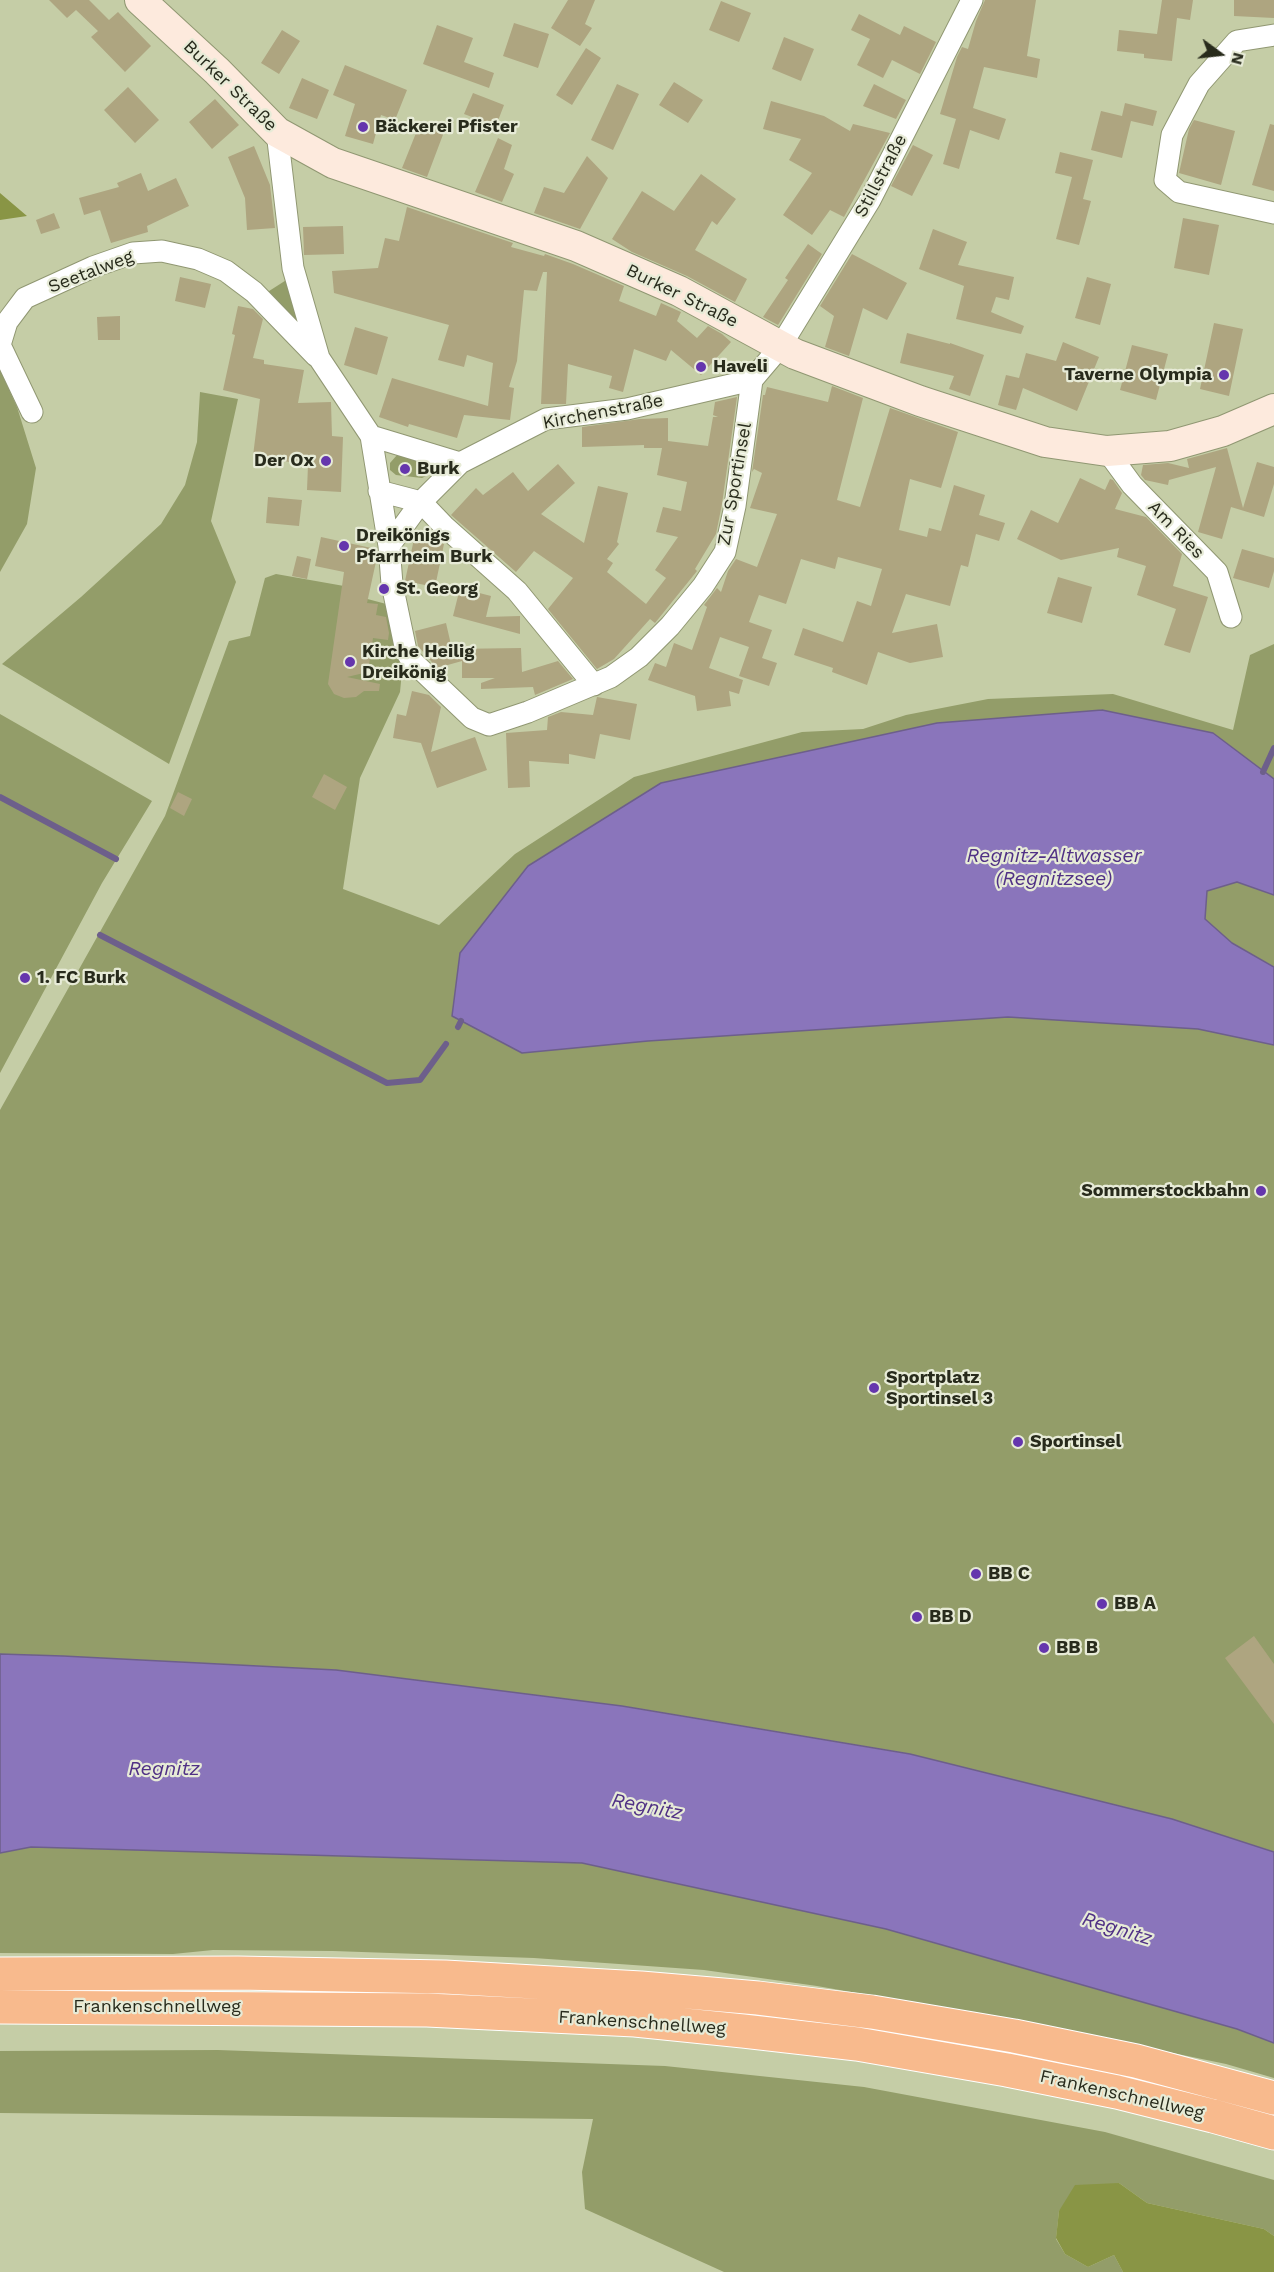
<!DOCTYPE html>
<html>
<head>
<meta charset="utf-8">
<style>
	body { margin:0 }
	#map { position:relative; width:1274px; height:2272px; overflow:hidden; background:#c5cda6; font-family:"Work Sans",sans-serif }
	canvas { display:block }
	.north { position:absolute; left:1190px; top:24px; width:60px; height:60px; -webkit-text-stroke:4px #e7ebd7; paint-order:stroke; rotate:105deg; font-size:16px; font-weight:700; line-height:24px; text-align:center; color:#282b1c }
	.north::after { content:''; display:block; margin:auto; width:21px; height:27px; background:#282b1c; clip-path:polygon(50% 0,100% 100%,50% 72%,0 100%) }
</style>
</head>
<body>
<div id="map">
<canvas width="1274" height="2272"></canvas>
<div class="north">N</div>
</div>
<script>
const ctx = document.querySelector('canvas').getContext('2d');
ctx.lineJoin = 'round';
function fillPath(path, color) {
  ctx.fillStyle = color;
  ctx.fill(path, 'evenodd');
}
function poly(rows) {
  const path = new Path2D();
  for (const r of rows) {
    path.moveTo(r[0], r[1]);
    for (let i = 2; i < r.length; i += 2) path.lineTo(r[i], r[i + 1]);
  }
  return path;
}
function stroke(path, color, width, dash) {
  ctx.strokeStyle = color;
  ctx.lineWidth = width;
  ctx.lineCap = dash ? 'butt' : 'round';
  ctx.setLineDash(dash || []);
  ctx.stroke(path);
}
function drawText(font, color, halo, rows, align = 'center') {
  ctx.font = font + ' "Work Sans",sans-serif';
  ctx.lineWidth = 4.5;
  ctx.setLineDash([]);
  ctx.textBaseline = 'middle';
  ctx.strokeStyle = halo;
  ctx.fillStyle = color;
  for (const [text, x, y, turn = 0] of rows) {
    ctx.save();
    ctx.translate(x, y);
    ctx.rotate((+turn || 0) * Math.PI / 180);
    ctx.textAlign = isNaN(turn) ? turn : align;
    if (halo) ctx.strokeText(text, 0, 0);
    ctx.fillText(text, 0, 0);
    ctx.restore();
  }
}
const green = poly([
	[291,277,308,338,266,293],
	[0,370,17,407,36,468,27,524,0,572],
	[200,392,238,399,211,521,236,582,169,764,2,664,81,597,161,524,185,485,197,442],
	[397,455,429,464,428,475,422,478,396,475,390,470,390,463],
	[276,574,344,586,345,593,390,605,402,671,400,692,360,778,343,889,439,925,515,854,634,777,802,732,863,729,906,715,988,699,1113,694,1233,730,1250,655,1274,644,1274,1852,1172,1819,910,1754,622,1706,336,1670,63,1656,0,1654,0,1110,165,816,229,641,250,636,265,578],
	[0,714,152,801,102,883,0,1073],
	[31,1847,582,1863,886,1929,1237,2029,1274,2043,1274,2078,1226,2064,1033,2024,817,1986,704,1970,534,1958,333,1951,213,1950,173,1954,0,1953,0,1853],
	[218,2050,665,2066,864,2087,1105,2132,1274,2180,1274,2236,1264,2229,1147,2203,1119,2183,1059,2211,1056,2239,1065,2254,1088,2267,1114,2255,1123,2272,724,2272,585,2209,582,2172,593,2119,0,2113,0,2051]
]);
const forest = poly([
	[0,193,27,216,0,220],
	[1119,2183,1147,2203,1264,2229,1274,2236,1274,2272,1123,2272,1114,2255,1088,2267,1065,2254,1056,2238,1059,2211,1075,2185]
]);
const water = poly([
	[1102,710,1213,733,1274,779,1274,895,1237,882,1207,891,1205,919,1232,943,1274,967,1274,1045,1198,1029,1008,1017,648,1041,522,1053,452,1016,460,953,528,866,661,783,937,723,1102,710],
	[0,1654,63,1656,336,1670,622,1706,910,1754,1172,1819,1274,1852,1274,2043,1237,2029,886,1929,582,1863,31,1847,0,1853,0,1654]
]);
const stream = poly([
	[1263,772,1274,748],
	[0,797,116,859],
	[100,935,387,1083,420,1080,446,1044],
	[458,1027,461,1021]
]);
const building = poly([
	[49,0,89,0,109,20,118,12,151,46,125,72,91,37,98,31,76,10,67,18],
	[568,0,595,0,585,24,592,28,580,46,551,28],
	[985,0,1036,0,1027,56,1040,59,1037,78,984,67,973,108,1006,119,999,140,970,130,959,169,943,164,956,119,940,114,957,57,962,47,968,49,976,21],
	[1162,0,1193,0,1190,20,1177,18,1172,61,1144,58,1144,54,1117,51,1119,30,1157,34],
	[1234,0,1274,0,1274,18,1234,16],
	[721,1,751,13,739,42,709,30],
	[859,14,900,35,904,26,936,42,920,74,892,60,883,78,857,65,870,39,851,30],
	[514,23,549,34,538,68,503,56],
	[437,25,473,38,464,62,494,73,489,88,423,64],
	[282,30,300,41,279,74,261,63],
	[784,37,814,49,801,81,772,69],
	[586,48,601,58,572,105,556,95],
	[345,65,407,90,395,120,381,115,373,144,345,136,355,104,333,95],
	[302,78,329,90,317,119,289,108],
	[674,82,703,100,688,123,659,105],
	[617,84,639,94,613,150,591,140],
	[874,84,906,100,896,119,863,106],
	[128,87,159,120,135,143,104,110],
	[473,93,504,105,496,126,464,114],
	[215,99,239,125,212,149,189,122],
	[771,101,824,116,850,131,853,124,890,133,844,217,830,210,812,235,783,215,812,173,789,160,801,139,763,129],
	[1125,103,1157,111,1153,126,1131,121,1122,158,1091,150,1101,111,1122,116],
	[1194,120,1235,131,1221,185,1179,173,1189,129],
	[420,123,444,132,427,177,402,168],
	[1270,124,1274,125,1274,191,1252,185],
	[498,138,512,145,504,169,514,174,502,202,475,192],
	[913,145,933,155,912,196,891,186],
	[254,146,270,185,275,228,247,230,245,198,228,157],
	[1060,152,1093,160,1083,199,1091,201,1079,245,1056,239,1072,177,1055,173],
	[587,156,608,178,580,229,534,213,544,187,564,193],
	[141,173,148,191,176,178,189,206,147,226,148,232,111,243,100,210,84,215,79,198,119,187,117,183],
	[701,174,736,199,717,225,712,221,695,250,747,279,735,302,687,276,632,252,612,239,642,191,674,211],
	[407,207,513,243,511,247,544,256,545,254,573,264,624,286,619,301,656,316,661,303,681,312,677,321,697,338,708,326,722,334,731,342,701,375,671,350,666,361,634,349,623,392,609,388,612,376,568,364,566,404,541,404,547,272,543,272,537,291,524,290,517,361,509,387,514,388,510,420,464,415,457,438,409,424,408,427,379,417,392,378,488,406,493,363,467,355,464,367,438,360,449,325,334,293,332,271,378,268,385,238,399,241],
	[54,213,60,228,41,234,36,220],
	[1183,218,1219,225,1209,275,1174,268],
	[343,226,344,254,304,255,303,227],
	[933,229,967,242,958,265,1014,277,1009,300,996,297,991,312,1024,326,1021,334,956,319,964,286,919,269],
	[808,244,822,254,778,325,763,317,788,280,785,278],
	[852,254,907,283,887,320,863,308,849,356,825,347,834,316,820,306],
	[180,277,211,284,205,308,175,301],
	[1087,277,1111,284,1100,325,1075,318],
	[238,306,253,309,263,319,253,358,264,360,264,364,304,370,298,403,331,402,332,436,343,437,341,492,307,490,308,465,253,456,260,399,223,390,235,335,232,334],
	[120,316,120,340,98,340,97,317],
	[1214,323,1243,329,1229,396,1200,389],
	[355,327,388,337,377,375,344,365],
	[907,333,950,344,950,343,984,355,970,396,949,389,954,376,900,363],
	[1063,342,1099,357,1077,411,1023,388,1016,410,998,405,1006,375,1019,378,1026,353,1056,361],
	[1132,345,1168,354,1156,400,1120,390],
	[832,386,863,398,837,500,860,507,890,408,958,432,941,488,910,479,899,530,927,537,929,528,941,531,954,485,985,495,979,515,1005,523,999,541,976,534,968,567,961,565,950,606,906,594,892,633,937,624,943,657,910,663,878,652,867,685,832,672,833,668,794,655,803,628,843,642,857,601,871,606,882,569,838,557,835,569,801,559,786,604,759,595,749,622,772,630,762,658,777,663,769,686,739,676,749,647,720,637,709,668,743,680,739,694,729,691,731,706,697,711,695,696,648,680,655,663,666,667,674,643,692,650,707,607,704,605,717,588,721,592,728,571,736,559,757,567,777,514,750,508,762,473,754,469,752,472,763,395,765,395,767,387,828,402],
	[737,397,722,504,716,534,695,569,697,571,655,623,650,619,614,659,597,669,548,609,573,578,534,551,516,572,451,515,476,488,483,495,513,472,528,491,558,464,575,483,541,514,584,543,598,486,628,493,617,542,619,544,607,559,613,563,607,572,646,604,666,578,655,570,678,537,656,532,663,507,681,511,687,482,657,475,662,448,644,448,644,445,582,447,582,427,640,419,668,418,668,441,708,446,713,417,718,417,713,415,715,402],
	[1227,448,1243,508,1257,462,1274,467,1274,484,1264,517,1231,507,1222,539,1198,532,1216,467,1169,480,1168,485,1145,480,1141,475,1143,465,1168,463,1189,468,1187,459],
	[1080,478,1105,490,1110,479,1113,480,1122,493,1115,509,1146,517,1182,554,1173,586,1208,597,1190,653,1164,645,1176,609,1137,595,1146,566,1117,557,1119,548,1061,560,1017,539,1031,510,1058,523],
	[268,497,302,500,299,526,266,523],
	[321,537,376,549,377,557,367,603,378,604,376,615,386,617,389,633,388,640,373,638,368,672,347,677,380,684,379,691,364,691,356,697,344,698,334,694,328,684,344,572,315,566],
	[414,539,444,544,435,587,405,581],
	[1242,549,1274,558,1274,571,1269,588,1233,578],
	[297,556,311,559,307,579,292,576],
	[1058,577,1092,587,1082,623,1047,613],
	[460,588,491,596,486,617,520,616,520,634,453,616],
	[446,623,452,649,521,648,522,672,558,661,573,679,535,695,533,687,481,689,481,683,495,678,462,678,462,661,437,668,418,646,415,631],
	[412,691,429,695,441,707,431,752,475,737,487,770,437,788,421,743,393,738,397,714,406,716],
	[597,697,637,704,630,740,600,734,595,759,569,754,569,764,529,761,530,787,508,788,506,733,547,730,548,717,561,712,593,715],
	[324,774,347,787,335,810,312,797],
	[178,792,192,799,184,816,170,808],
	[1254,1636,1274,1664,1274,1724,1225,1658]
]);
const minor = poly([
	[1274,35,1237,41,1199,84,1172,135,1165,180,1179,192,1274,213],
	[277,132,293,268,319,358,371,436,389,546,392,584,406,651,411,660,472,718,489,725,528,712,611,677,639,657,670,626,703,586,725,552,735,506,752,380,780,347,870,200,972,0],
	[32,412,0,345,7,322,25,298,93,267,133,253,162,251,198,259,226,271,254,292,316,356],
	[371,436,460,463],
	[1107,451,1132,485,1217,572,1231,617],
	[379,491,421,502,444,526,517,591,594,685],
	[389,546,421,502,460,463,546,419,627,409,752,380]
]);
const secondary = poly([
	[140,0,217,71,277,132,333,163,576,246,679,291,795,354,920,401,1045,442,1107,451,1170,446,1223,431,1274,409]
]);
const motorway = poly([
	[0,1974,238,1973,445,1977,641,1988,758,1998,872,2012,1014,2036,1136,2061,1274,2098],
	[0,2007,427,2010,635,2020,743,2031,857,2044,1007,2070,1117,2092,1213,2116,1274,2133]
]);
const markers = [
	[363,127,6,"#6536ad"],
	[701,367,6,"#6536ad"],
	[1224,375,6,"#6536ad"],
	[326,461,6,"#6536ad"],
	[405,469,6,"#6536ad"],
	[344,546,6,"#6536ad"],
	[384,589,6,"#6536ad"],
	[350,662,6,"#6536ad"],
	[25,978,6,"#6536ad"],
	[1261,1191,6,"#6536ad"],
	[874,1388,6,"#6536ad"],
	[1018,1442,6,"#6536ad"],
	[976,1574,6,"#6536ad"],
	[1102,1604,6,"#6536ad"],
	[917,1617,6,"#6536ad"],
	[1044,1648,6,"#6536ad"]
];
const streetNames = [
	["Burker Straße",230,86,44],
	["Stillstraße",881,176,-62],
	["Seetalweg",91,272,-21],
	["Burker Straße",682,296,26],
	["Kirchenstraße",603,412,-11],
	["Zur Sportinsel",735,484,-80],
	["Am Ries",1176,530,46],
	["Frankenschnellweg",157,2007],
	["Frankenschnellweg",642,2023,4],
	["Frankenschnellweg",1122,2095,13]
];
const poiNames = [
	["Bäckerei Pfister",375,127],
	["Haveli",713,367],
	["Taverne Olympia",1212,375,"right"],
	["Der Ox",314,461,"right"],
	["Burk",417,469],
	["Dreikönigs",356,536],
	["Pfarrheim Burk",356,557],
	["St. Georg",396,589],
	["Kirche Heilig",362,652],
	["Dreikönig",362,673],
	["1. FC Burk",37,978],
	["Sommerstockbahn",1249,1191,"right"],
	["Sportplatz",886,1378],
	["Sportinsel 3",886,1399],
	["Sportinsel",1030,1442],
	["BB C",988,1574],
	["BB A",1114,1604],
	["BB D",929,1617],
	["BB B",1056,1648]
];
const waterNames = [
	["Regnitz-Altwasser",1054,856],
	["(Regnitzsee)",1054,879],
	["Regnitz",164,1769],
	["Regnitz",647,1807,11],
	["Regnitz",1117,1929,17]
];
fillPath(green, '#939d69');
fillPath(forest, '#899545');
fillPath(water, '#8a75bb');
stroke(water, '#6d5f8b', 1.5);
stroke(stream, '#6d5f8b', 6);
fillPath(building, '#aea580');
stroke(minor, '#909772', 23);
stroke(secondary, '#909772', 32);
stroke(motorway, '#fff', 35);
stroke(minor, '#fff', 21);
stroke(secondary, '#fdeadd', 30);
stroke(motorway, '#f8ba8d', 33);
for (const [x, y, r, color] of markers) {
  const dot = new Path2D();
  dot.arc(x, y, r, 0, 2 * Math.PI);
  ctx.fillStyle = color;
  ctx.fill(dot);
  stroke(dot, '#e7ebd7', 2);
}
drawText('18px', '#282b1c', '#e7ebd7', streetNames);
drawText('bold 18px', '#282b1c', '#e7ebd7', poiNames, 'left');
drawText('italic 20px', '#503185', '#e7ebd7', waterNames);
</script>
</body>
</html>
